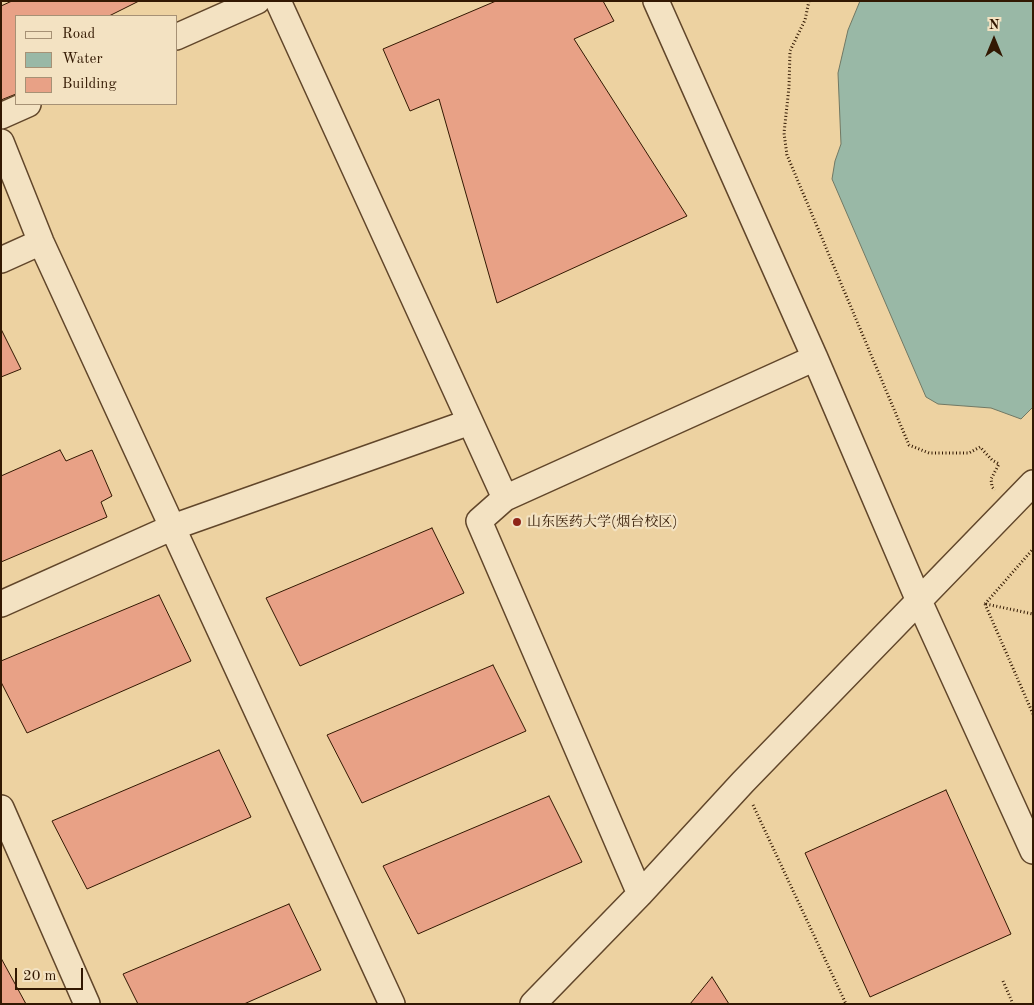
<!DOCTYPE html>
<html>
<head>
<meta charset="utf-8">
<style>
	body { margin:0 }
	#map { position:relative; width:1034px; height:1005px; overflow:hidden; background:#edd2a1; font-family:"Old Standard TT",serif }
	canvas { display:block }
	.frame { position:absolute; inset:0; border:2px solid #321802; pointer-events:none }
	.legend { position:absolute; left:15px; top:15px; width:162px; height:90px; box-sizing:border-box; background:#f3e2c2; border:1px solid #a69175; margin:0; padding:6px 9px; list-style:none; font-size:15px; color:#321802 }
	.legend li { display:flex; align-items:center; gap:10px; height:25px }
	.legend b { width:25px; border:1px solid #a69175 }
	.north { position:absolute; left:969px; top:15px; width:50px; height:50px; -webkit-text-stroke:4px #f3e2c2; paint-order:stroke; rotate:0deg; font-size:14px; font-weight:700; line-height:20px; text-align:center; color:#321802 }
	.north::after { content:''; display:block; margin:auto; width:18px; height:22px; background:#321802; clip-path:polygon(50% 0,100% 100%,50% 72%,0 100%) }
	.scale { position:absolute; left:15px; top:968px; width:68px; height:22px; box-sizing:border-box; border:2px solid #321802; border-top:0; padding-left:6px; font-size:15px; line-height:18px; white-space:nowrap; color:#321802; -webkit-text-stroke:4px #f3e2c2; paint-order:stroke }
</style>
</head>
<body>
<div id="map">
<canvas width="1034" height="1005"></canvas>
<div class="frame"></div>
<ul class="legend">
<li><b style="height:6px;background:#f3e2c2"></b>Road</li>
<li><b style="height:14px;background:#99b8a6"></b>Water</li>
<li><b style="height:14px;background:#e8a186"></b>Building</li>
</ul>
<div class="north">N</div>
<div class="scale">20 m</div>
</div>
<script>
const ctx = document.querySelector('canvas').getContext('2d');
ctx.lineJoin = 'round';
function fillPath(path, color) {
  ctx.fillStyle = color;
  ctx.fill(path, 'evenodd');
}
function poly(rows) {
  const path = new Path2D();
  for (const r of rows) {
    path.moveTo(r[0], r[1]);
    for (let i = 2; i < r.length; i += 2) path.lineTo(r[i], r[i + 1]);
  }
  return path;
}
function stroke(path, color, width, dash) {
  ctx.strokeStyle = color;
  ctx.lineWidth = width;
  ctx.lineCap = dash ? 'butt' : 'round';
  ctx.setLineDash(dash || []);
  ctx.stroke(path);
}
function drawText(font, color, halo, rows, align = 'center') {
  ctx.font = font + ' "Old Standard TT","Noto Serif SC",serif';
  ctx.lineWidth = 4.5;
  ctx.setLineDash([]);
  ctx.textBaseline = 'middle';
  ctx.strokeStyle = halo;
  ctx.fillStyle = color;
  for (const [text, x, y, turn = 0] of rows) {
    ctx.save();
    ctx.translate(x, y);
    ctx.rotate((+turn || 0) * Math.PI / 180);
    ctx.textAlign = isNaN(turn) ? turn : align;
    if (halo) ctx.strokeText(text, 0, 0);
    ctx.fillText(text, 0, 0);
    ctx.restore();
  }
}
const water = poly([
	[860,1,1033,1,1033,407,1021,419,991,408,938,404,926,397,832,179,835,161,841,144,838,73,848,30,860,1]
]);
const building = poly([
	[12,1,139,1,109,16,16,16,16,94,1,100,1,6,12,1],
	[496,1,603,1,614,21,574,39,687,216,497,303,439,99,410,111,383,49,496,1],
	[1,329,21,369,1,377,1,329],
	[60,450,66,461,92,450,112,496,101,502,107,517,1,562,1,476,60,450],
	[432,528,464,593,300,666,266,598,432,528],
	[159,595,191,661,27,733,1,682,1,661,159,595],
	[493,665,526,731,362,803,327,735,493,665],
	[219,750,251,817,87,889,52,821,219,750],
	[946,790,1011,934,870,997,805,853,946,790],
	[549,796,582,862,418,934,383,866,549,796],
	[289,904,321,970,244,1004,138,1004,123,974,289,904],
	[1,958,26,1004,1,1004,1,958],
	[712,977,729,1004,690,1004,712,977]
]);
const path = poly([
	[809,1,805,20,790,51,789,87,784,133,787,155,909,445,929,453,969,453,980,447,992,460,999,464,991,479,992,487,995,490],
	[985,604,1033,714],
	[985,604,1033,549],
	[986,604,1033,614],
	[753,805,846,1004],
	[1003,981,1013,1004]
]);
const minor = poly([
	[278,1,505,498,815,358],
	[656,1,815,358,919,601,1033,851],
	[176,37,257,1],
	[1,116,28,104],
	[1,142,41,242,392,1004],
	[1,260,41,242],
	[505,498,479,521,640,894],
	[1,604,173,527,470,422],
	[1,808,87,1004],
	[533,1004,640,894,743,782,1033,483]
]);
const markers = [
	[517,522,5,"#8f2418"]
];
const poiNames = [
	["山东医药大学(烟台校区)",527,522]
];
fillPath(water, '#99b8a6');
stroke(water, '#707864', 1);
fillPath(building, '#e8a186');
stroke(building, '#321802', 1);
stroke(minor, '#61462a', 28);
stroke(path, '#321802', 3, [1, 2.5]);
stroke(minor, '#f3e2c2', 25);
for (const [x, y, r, color] of markers) {
  const dot = new Path2D();
  dot.arc(x, y, r, 0, 2 * Math.PI);
  ctx.fillStyle = color;
  ctx.fill(dot);
  stroke(dot, '#f3e2c2', 2);
}
drawText('14px', '#321802', '#f3e2c2', poiNames, 'left');
</script>
</body>
</html>
